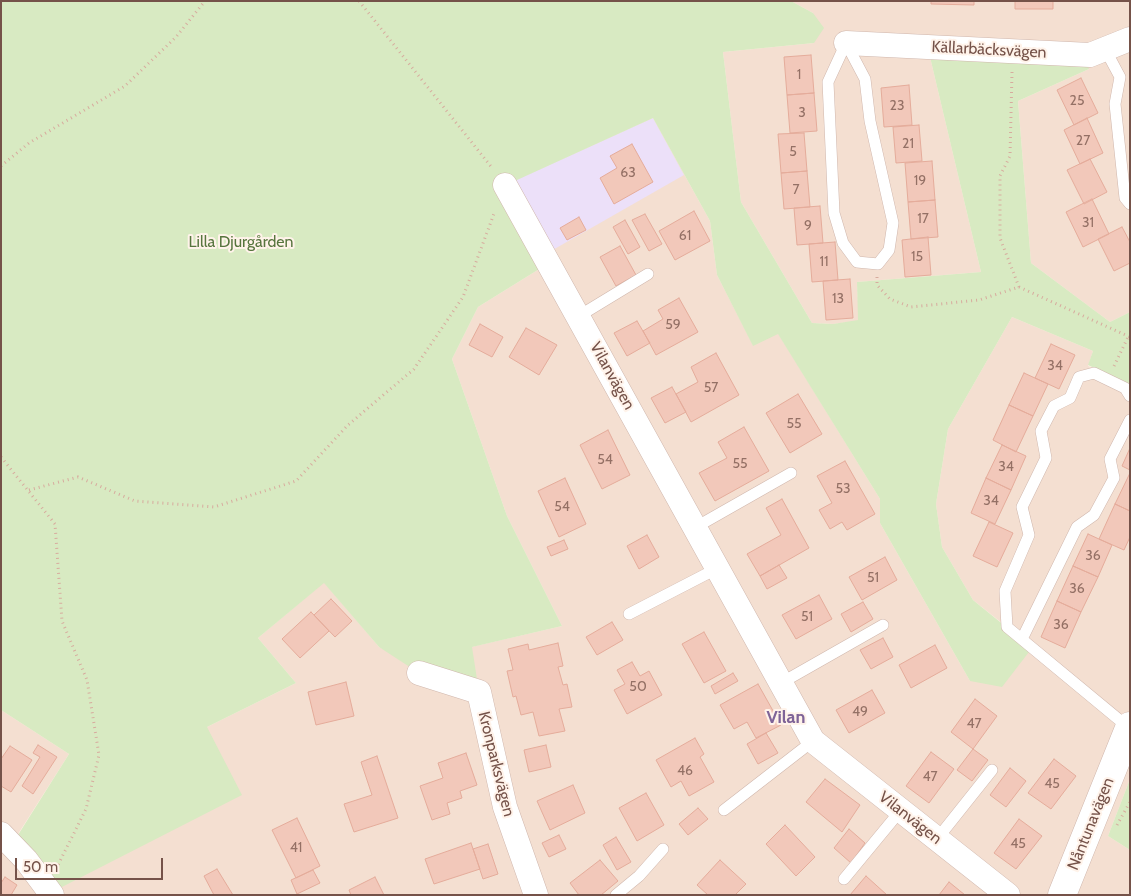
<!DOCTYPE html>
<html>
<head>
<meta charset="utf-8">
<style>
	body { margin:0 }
	#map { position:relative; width:1131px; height:896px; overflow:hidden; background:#fcefe3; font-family:Cabin,sans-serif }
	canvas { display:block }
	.frame { position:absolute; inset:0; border:2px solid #755249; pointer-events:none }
	.scale { position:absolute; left:15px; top:858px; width:148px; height:22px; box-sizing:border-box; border:2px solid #755249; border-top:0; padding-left:6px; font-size:15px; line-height:18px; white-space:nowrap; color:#755249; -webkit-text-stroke:4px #fff3ea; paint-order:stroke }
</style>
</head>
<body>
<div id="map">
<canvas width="1131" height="896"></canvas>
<div class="frame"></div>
<div class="scale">50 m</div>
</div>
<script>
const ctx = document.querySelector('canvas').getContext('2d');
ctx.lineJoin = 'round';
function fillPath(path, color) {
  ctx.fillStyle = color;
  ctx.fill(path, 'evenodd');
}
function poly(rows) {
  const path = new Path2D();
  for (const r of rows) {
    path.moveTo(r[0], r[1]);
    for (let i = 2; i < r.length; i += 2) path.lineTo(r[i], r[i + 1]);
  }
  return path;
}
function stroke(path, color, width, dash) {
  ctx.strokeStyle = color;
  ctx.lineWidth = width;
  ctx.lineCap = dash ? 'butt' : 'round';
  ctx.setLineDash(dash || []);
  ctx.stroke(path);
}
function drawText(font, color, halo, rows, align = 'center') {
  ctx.font = font + ' Cabin,sans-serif';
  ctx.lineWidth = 4;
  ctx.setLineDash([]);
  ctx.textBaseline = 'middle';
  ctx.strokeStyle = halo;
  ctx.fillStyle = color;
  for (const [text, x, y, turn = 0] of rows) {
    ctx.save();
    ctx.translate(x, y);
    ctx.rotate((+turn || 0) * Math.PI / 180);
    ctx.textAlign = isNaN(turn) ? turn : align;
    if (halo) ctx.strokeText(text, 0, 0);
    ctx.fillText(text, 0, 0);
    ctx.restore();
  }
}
const residential = poly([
	[791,1,1130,1,1130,312,1110,322,1031,263,1018,101,1089,69,930,57,981,272,857,282,859,321,833,324,812,323,741,202,723,52,814,43,813,13],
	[653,118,710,221,717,275,753,345,778,333,880,499,880,523,970,681,1007,627,973,600,942,547,936,504,948,429,1012,317,1093,351,1088,366,1130,384,1130,779,1108,836,1130,850,1130,895,1,895,1,710,69,754,18,834,207,727,296,683,258,638,324,582,379,647,478,692,471,647,562,626,507,516,452,359,478,307,549,263,505,185]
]);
const education = poly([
	[653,118,684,175,544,255,505,185]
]);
const green = poly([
	[1,1,791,1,813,13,824,28,814,43,723,52,741,202,812,323,833,324,858,320,857,282,981,272,930,57,1086,61,1089,69,1018,101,1031,263,1110,322,1130,312,1130,384,1088,365,1093,351,1012,317,948,429,936,504,942,547,973,600,1032,648,1002,687,970,681,880,523,880,499,778,334,753,346,717,275,710,221,653,118,506,185,549,263,478,307,452,359,507,516,562,626,472,647,479,692,419,673,379,647,324,583,258,638,296,683,207,727,242,795,58,889,18,835,69,754,1,710],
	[1130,779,1130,850,1108,836]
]);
const building = poly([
	[931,1,974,1,974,5,931,4,931,1],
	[1015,1,1053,1,1053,9,1015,9,1015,1],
	[811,55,814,93,787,95,784,57,811,55],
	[1081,78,1098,113,1074,125,1057,90,1081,78],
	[909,85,912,125,884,127,881,88,909,85],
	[814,93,817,131,790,133,787,95,814,93],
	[1087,118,1103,153,1080,164,1064,130,1087,118],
	[919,125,922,161,896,163,893,127,919,125],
	[804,133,807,171,781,173,778,134,804,133],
	[632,144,653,182,614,204,600,178,617,168,610,156,632,144],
	[1090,159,1107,192,1084,204,1067,170,1090,159],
	[932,161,935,200,908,202,905,163,932,161],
	[807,171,810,207,784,209,781,173,807,171],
	[1092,199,1109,234,1083,247,1066,212,1092,199],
	[935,200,938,237,911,239,908,202,935,200],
	[820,206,823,243,797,245,794,208,820,206],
	[694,211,710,241,675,260,659,231,694,211],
	[645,214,662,244,649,251,632,220,645,214],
	[579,217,586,230,567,240,560,228,579,217],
	[625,220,640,247,628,254,613,227,625,220],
	[1122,227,1130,242,1130,263,1114,271,1098,239,1122,227],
	[928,237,931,275,905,277,902,240,928,237],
	[835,242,838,280,812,282,809,244,835,242],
	[620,246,636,275,616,286,600,257,620,246],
	[850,279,853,318,826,320,823,281,850,279],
	[679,298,698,332,656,355,643,331,663,319,658,310,679,298],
	[637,321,650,343,627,356,614,333,637,321],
	[480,324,503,337,492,357,469,345,480,324],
	[526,328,557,345,539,375,509,357,526,328],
	[1051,344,1075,355,1059,389,1035,378,1051,344],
	[716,353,739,395,691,422,676,394,698,382,691,367,716,353],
	[1024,373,1048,384,1033,416,1009,405,1024,373],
	[672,387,686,412,665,423,651,398,672,387],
	[798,394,822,434,790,453,766,413,798,394],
	[1009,405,1033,416,1016,452,993,440,1009,405],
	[744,427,769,471,715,501,699,473,727,458,718,442,744,427],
	[608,430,630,475,602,489,580,445,608,430],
	[1002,445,1026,456,1011,490,986,478,1002,445],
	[1130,448,1130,470,1122,466,1130,448],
	[845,461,875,514,847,530,842,522,830,529,819,510,832,503,817,476,845,461],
	[1130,473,1130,511,1115,504,1130,473],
	[565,478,586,524,559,537,538,491,565,478],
	[986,478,1011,490,995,524,971,513,986,478],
	[782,499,809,548,760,576,747,554,781,535,766,508,782,499],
	[1115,504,1130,511,1130,537,1124,550,1099,539,1115,504],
	[989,522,1013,533,997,567,973,556,989,522],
	[1088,534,1112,545,1098,577,1073,566,1088,534],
	[647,535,659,557,639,569,627,546,647,535],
	[564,540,568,549,551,556,547,547,564,540],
	[885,557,897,580,862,600,849,577,885,557],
	[779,565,787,578,767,589,760,576,779,565],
	[1073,566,1098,577,1081,612,1057,601,1073,566],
	[819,595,832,619,796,639,782,615,819,595],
	[331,599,352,621,335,637,314,615,331,599],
	[1057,601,1081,612,1065,648,1041,637,1057,601],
	[863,602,873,619,851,632,841,614,863,602],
	[311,612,329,631,300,658,282,639,311,612],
	[612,622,623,640,597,655,586,637,612,622],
	[704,632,726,671,704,683,682,644,704,632],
	[883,638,893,657,871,669,860,650,883,638],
	[558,643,563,666,558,667,563,685,567,684,572,707,559,709,565,731,539,736,533,712,521,715,516,696,513,697,507,671,513,670,508,649,528,644,529,650,558,643],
	[935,645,947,668,911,688,899,665,935,645],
	[632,662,640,676,649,671,662,695,627,714,614,690,625,684,617,670,632,662],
	[733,673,738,681,715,694,711,686,733,673],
	[346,682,354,716,316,725,308,692,346,682],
	[758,684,781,725,756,738,747,722,734,729,720,705,758,684],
	[872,690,885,713,849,733,836,710,872,690],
	[975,699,997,716,973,749,951,732,975,699],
	[766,733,778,753,758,764,747,744,766,733],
	[695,738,704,754,700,757,714,782,689,796,681,781,671,787,656,760,695,738],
	[38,745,57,757,33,794,22,786,40,757,33,753,38,745],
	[546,745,551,767,529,772,524,750,546,745],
	[10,746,32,760,11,792,1,786,1,759,10,746],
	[973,749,988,760,972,781,957,770,973,749],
	[931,752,954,769,929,803,906,786,931,752],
	[466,753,477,785,460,791,462,798,447,803,450,814,432,820,420,786,443,778,438,763,466,753],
	[377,756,398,818,354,832,344,804,372,795,361,762,377,756],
	[1054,759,1076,776,1051,809,1028,793,1054,759],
	[1010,768,1026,781,1006,807,990,795,1010,768],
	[825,779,860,805,842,832,806,802,825,779],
	[573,785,585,813,550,830,537,801,573,785],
	[646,793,664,825,637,841,619,808,646,793],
	[698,808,708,819,688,835,679,824,698,808],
	[297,818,320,866,296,878,272,830,297,818],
	[1019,819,1042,836,1016,869,994,853,1019,819],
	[785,825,815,857,796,876,766,844,785,825],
	[849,829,865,843,851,863,834,848,849,829],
	[559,835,566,849,549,857,542,843,559,835],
	[616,837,631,862,617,870,603,845,616,837],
	[471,843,480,869,434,884,425,859,471,843],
	[488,844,498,874,483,879,473,849,488,844],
	[600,860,618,881,601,895,579,895,570,883,600,860],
	[720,860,746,884,735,895,708,895,697,885,720,860],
	[217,869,233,895,214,895,204,876,217,869],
	[313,870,320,883,297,894,291,880,313,870],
	[866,876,887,895,850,895,866,876],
	[5,877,17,885,11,895,1,895,1,883,5,877],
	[375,877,384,895,351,895,349,890,375,877],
	[949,882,965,895,939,895,949,882]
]);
const path = poly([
	[359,1,493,169],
	[1012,72,1010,156,1000,176,1000,238,1019,287],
	[1,166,29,143,125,86,176,37,205,1],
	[877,277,877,285,890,299,911,307,979,300,1019,287,1130,337],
	[1114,366,1128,337],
	[1,457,55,524,62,621,87,680,99,755,86,809,57,867],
	[29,490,78,477,135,501,214,507,296,481,348,425,414,369,463,297,495,211],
	[1117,825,1130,802]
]);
const service = poly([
	[846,43,865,79,870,121,893,223,889,250,878,264,857,262,843,243,834,213,828,82,846,43],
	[1105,49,1120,77,1115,104,1125,198,1130,204],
	[579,316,648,274],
	[696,527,791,473],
	[629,614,718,568],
	[1022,639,1077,527,1094,515,1114,478,1110,459,1130,420],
	[781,683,883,625],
	[1129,728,1007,627,1005,591,1029,535,1022,507,1046,458,1041,431,1054,406,1070,398,1079,377,1094,373,1125,388,1130,396],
	[724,810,813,741],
	[937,839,992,770],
	[844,879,901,810],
	[616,895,639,876,663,849]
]);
const minor = poly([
	[846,43,1090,55,1130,39],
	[505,185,813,741,1008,895],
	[419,673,479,692,505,807,536,895],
	[1,834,26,860,52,895]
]);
const tertiary = poly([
	[1062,895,1130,726]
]);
const numberNames = [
	["1",799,75],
	["25",1077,101],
	["23",897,106],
	["3",802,113],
	["27",1083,141],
	["21",908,144],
	["5",793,152],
	["63",628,173],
	["19",920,181],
	["7",796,190],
	["17",923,219],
	["31",1088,223],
	["9",808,226],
	["61",685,236],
	["15",917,257],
	["11",824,262],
	["13",838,299],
	["59",673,325],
	["34",1055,366],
	["57",711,388],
	["55",794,424],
	["54",605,460],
	["55",740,464],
	["34",1006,467],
	["53",843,489],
	["34",991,501],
	["54",562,507],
	["36",1093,556],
	["51",873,578],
	["36",1077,589],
	["51",807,617],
	["36",1061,625],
	["50",638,687],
	["49",860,712],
	["47",974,724],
	["46",685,771],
	["47",930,777],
	["45",1052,784],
	["45",1018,844],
	["41",296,848]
];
const streetNames = [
	["Källarbäcksvägen",989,50,3],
	["Vilanvägen",612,376,61],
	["Kronparksvägen",496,764,76],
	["Vilanvägen",910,818,38],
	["Nåntunavägen",1091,824,-68]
];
const parkNames = [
	["Lilla Djurgården",241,242]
];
const neighbourhoodNames = [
	["Vilan",786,718]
];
fillPath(residential, '#f4dfd1');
fillPath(education, '#ece0f9');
fillPath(green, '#d8eac2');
fillPath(building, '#f2c8ba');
stroke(building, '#e5ac9b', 1);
stroke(service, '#d0b7ad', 12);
stroke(minor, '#d0b7ad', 25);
stroke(tertiary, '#d0b7ad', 29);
stroke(path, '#d7ab9e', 3, [1, 4]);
stroke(service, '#fff', 11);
stroke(minor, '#fff', 24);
stroke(tertiary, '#fff', 28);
drawText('14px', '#947065', null, numberNames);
drawText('16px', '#755249', '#fff3ea', streetNames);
drawText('16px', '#57753e', '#fff3ea', parkNames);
drawText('bold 18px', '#7f6498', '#fff3ea', neighbourhoodNames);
</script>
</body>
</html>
